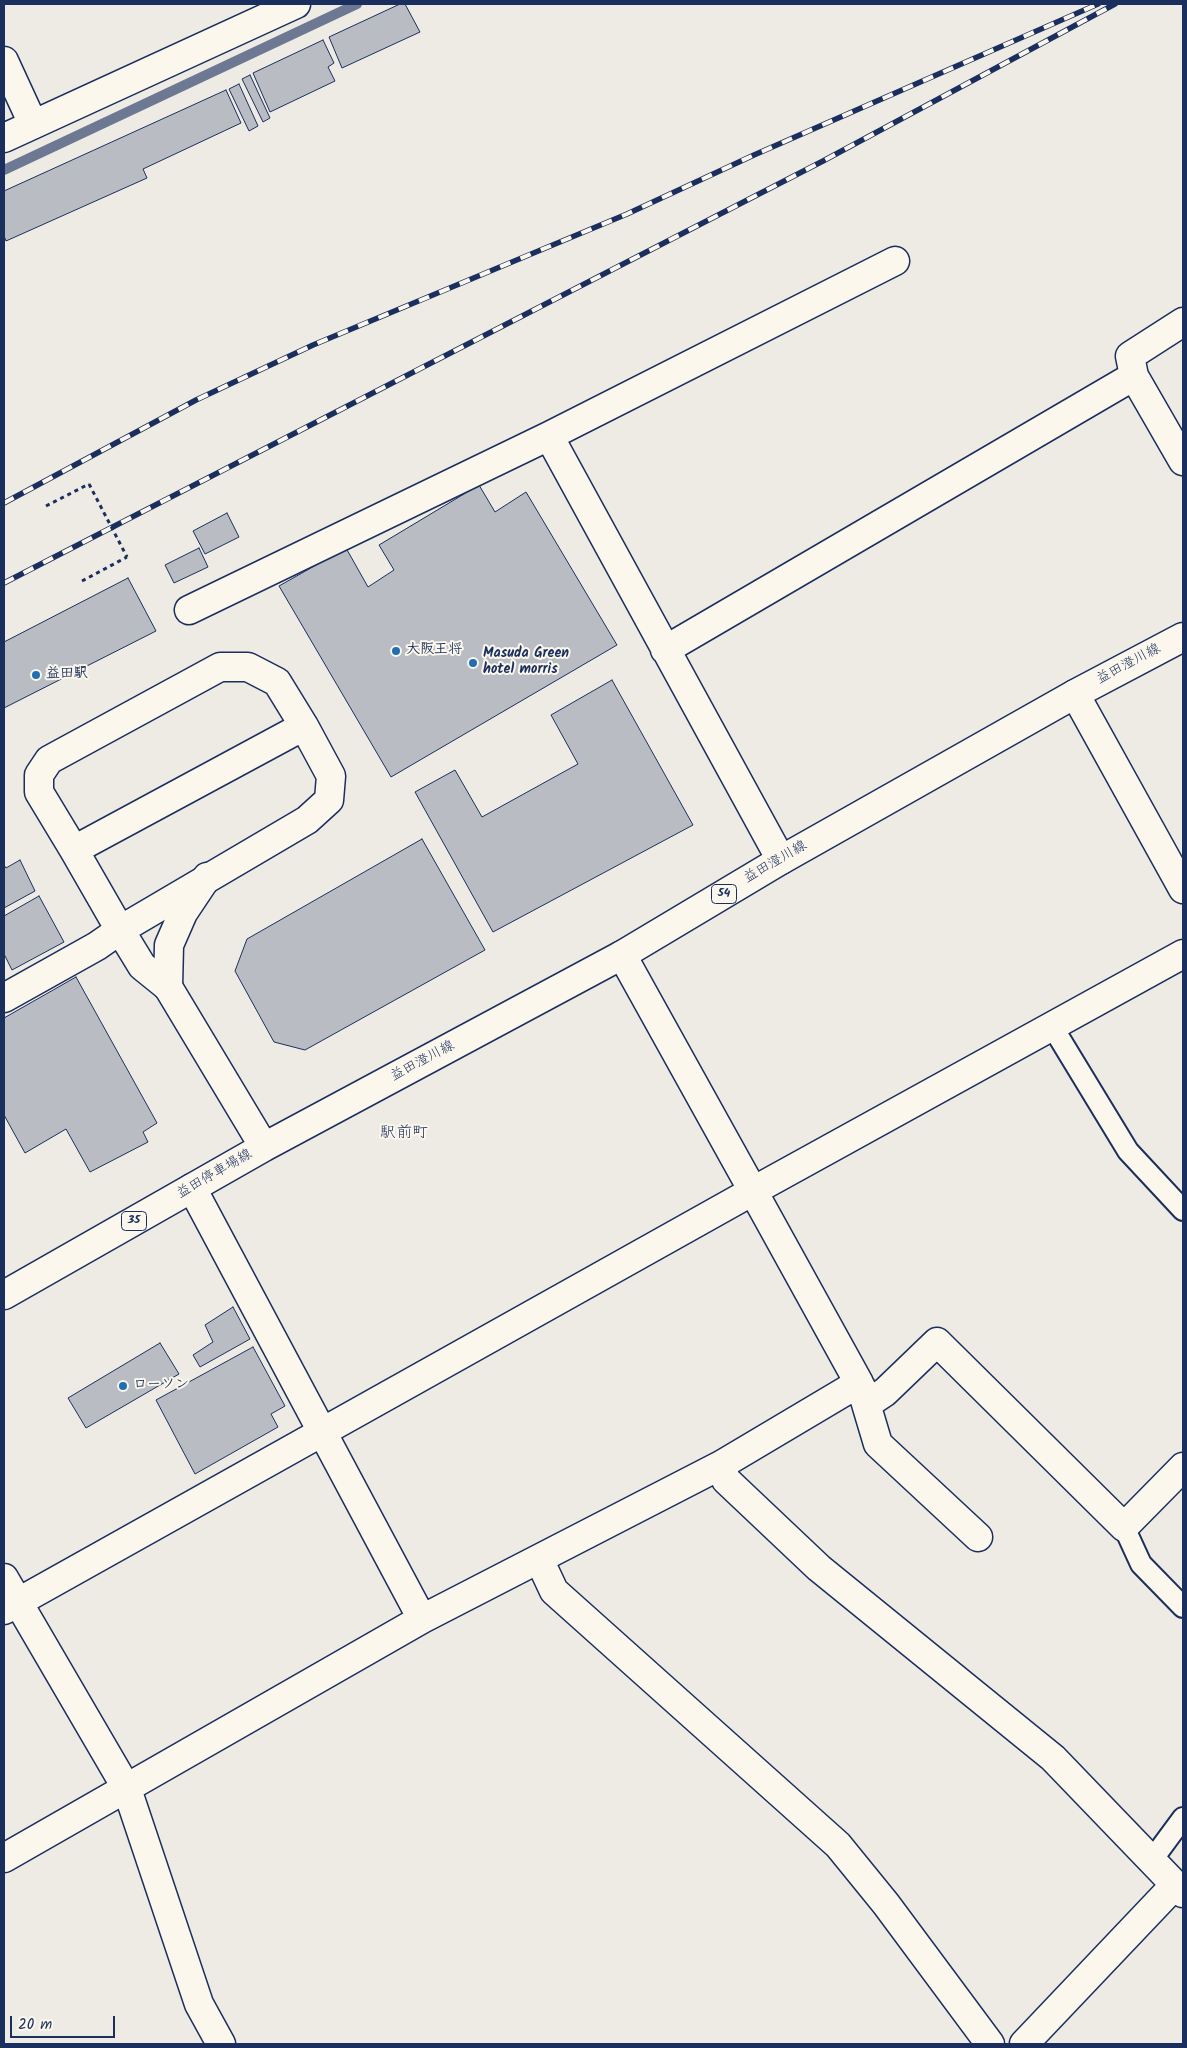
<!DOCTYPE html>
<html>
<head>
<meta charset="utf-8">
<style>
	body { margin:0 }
	#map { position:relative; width:1187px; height:2048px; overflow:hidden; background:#eeebe4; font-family:Kalam,sans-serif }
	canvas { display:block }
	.frame { position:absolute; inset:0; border:5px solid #1b2f5e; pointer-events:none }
	.scale { position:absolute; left:10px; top:2016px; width:105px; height:22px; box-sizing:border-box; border:2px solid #1b2f5e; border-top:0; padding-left:6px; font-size:15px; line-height:18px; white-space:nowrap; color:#1b2f5e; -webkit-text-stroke:4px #fbf7ec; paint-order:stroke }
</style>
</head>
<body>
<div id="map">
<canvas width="1187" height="2048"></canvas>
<div class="frame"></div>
<div class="scale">20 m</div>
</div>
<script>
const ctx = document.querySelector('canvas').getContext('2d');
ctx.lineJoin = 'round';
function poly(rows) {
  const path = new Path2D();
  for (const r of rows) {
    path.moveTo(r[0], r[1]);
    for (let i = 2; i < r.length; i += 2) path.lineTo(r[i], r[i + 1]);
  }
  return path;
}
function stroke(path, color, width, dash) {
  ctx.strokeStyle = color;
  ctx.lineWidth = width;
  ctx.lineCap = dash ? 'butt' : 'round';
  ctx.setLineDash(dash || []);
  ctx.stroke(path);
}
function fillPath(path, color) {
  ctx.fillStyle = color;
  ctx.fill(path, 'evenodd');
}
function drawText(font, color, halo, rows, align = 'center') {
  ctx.font = font + ' Kalam,"Klee One",sans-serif';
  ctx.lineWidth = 4;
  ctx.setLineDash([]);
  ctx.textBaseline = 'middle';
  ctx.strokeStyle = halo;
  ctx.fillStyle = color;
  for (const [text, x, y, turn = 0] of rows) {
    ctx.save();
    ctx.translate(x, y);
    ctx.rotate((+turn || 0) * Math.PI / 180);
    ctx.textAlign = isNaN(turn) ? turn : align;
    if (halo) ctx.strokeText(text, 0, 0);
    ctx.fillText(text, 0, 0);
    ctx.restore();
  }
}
const stream = poly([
	[4,170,357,4]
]);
const building = poly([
	[400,4,405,4,420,32,342,68,329,37,400,4],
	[323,40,334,63,328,67,335,81,270,112,253,73,323,40],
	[250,75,270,118,263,122,242,79,250,75],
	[239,84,258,126,249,131,229,89,239,84],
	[226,90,241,123,143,169,147,178,6,241,4,236,4,191,226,90],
	[479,485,495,512,526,492,617,645,391,777,279,586,346,548,368,587,394,570,379,545,479,485],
	[227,513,239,537,205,554,193,531,227,513],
	[199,548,208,567,174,583,165,565,199,548],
	[128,578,156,631,4,708,4,642,128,578],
	[612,680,693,825,493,932,415,792,455,770,482,817,578,764,551,715,612,680],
	[422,839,485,950,305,1050,274,1042,235,971,247,939,422,839],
	[20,860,35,891,4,908,4,865,6,868,20,860],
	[39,896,64,942,12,970,4,954,4,916,39,896],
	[76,977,157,1123,143,1132,148,1142,90,1172,66,1129,25,1153,4,1115,4,1018,76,977],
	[233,1307,250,1339,200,1367,193,1355,213,1342,205,1325,233,1307],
	[160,1343,179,1374,86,1428,68,1398,160,1343],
	[253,1347,285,1406,271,1414,278,1427,195,1474,156,1400,253,1347]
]);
const path = poly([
	[46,506,89,484],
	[82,581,127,557]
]);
const service = poly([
	[1052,1026,1128,1151,1183,1210],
	[1124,1527,1141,1564,1183,1607],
	[1152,1860,1183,1818]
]);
const minor = poly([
	[4,61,33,124],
	[4,138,296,4],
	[1183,322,1130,356,1134,376,1183,461],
	[549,436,781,860],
	[189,610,549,436,895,261],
	[665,650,1134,376],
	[1075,694,1183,889],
	[74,850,304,726],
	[4,998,97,946,120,930,307,820,329,800,331,776,304,726,277,682,248,667,220,667,49,760,39,775,39,792,74,850,120,930,142,966,168,987],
	[192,1188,422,1619],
	[861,1387,878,1444,978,1537],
	[867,1404,885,1392,937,1342,1124,1527,1183,1467],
	[721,1465,726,1480,819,1568,1053,1758,1183,1893],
	[539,1559,554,1591,838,1845,886,1904,990,2044],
	[4,1578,127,1789,199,2004,221,2044],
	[4,1610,753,1191,1183,954],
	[4,1858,422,1619,721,1465,859,1383,753,1191],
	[1024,2044,1174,1886]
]);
const tertiary = poly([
	[622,955,753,1191],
	[168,987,169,945,183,913,207,877]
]);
const primary = poly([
	[168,987,264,1147],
	[4,1295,264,1147,622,955,781,860,1075,694,1183,637]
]);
const rail = poly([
	[4,503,196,400,313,345,627,214,754,155,1098,4],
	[4,583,823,161,1115,4]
]);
const pathBridge = poly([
	[89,484,127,557]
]);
const markers = [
	[396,651,5,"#1f6fb2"],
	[473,663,5,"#1f6fb2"],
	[36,675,5,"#1f6fb2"],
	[123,1386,5,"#1f6fb2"]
];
const shields = [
	[724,894,25],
	[134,1221,25]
];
const shieldNames = [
	["54",724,894],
	["35",134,1221]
];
const poiNames = [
	["大阪王将",406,651],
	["Masuda Green",483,655],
	["hotel morris",483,671],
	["益田駅",46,675],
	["ローソン",133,1386]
];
const streetNames = [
	["益田澄川線",1129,665,-28],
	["益田澄川線",776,863,-30],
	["益田澄川線",423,1062,-28],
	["益田停車場線",215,1175,-30]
];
const quarterNames = [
	["駅前町",404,1134]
];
stroke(stream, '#6d7892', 10);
fillPath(building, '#b9bcc3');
stroke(building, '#1b2f5e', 1);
stroke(service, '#1b2f5e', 24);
stroke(minor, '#1b2f5e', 31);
stroke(tertiary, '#1b2f5e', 31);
stroke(primary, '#1b2f5e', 31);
stroke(path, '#1b2f5e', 3, [4, 4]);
stroke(service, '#fbf7ec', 20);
stroke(minor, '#fbf7ec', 28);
stroke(tertiary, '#fbf7ec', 28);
stroke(primary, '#fbf7ec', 28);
stroke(rail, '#1b2f5e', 5.5);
stroke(rail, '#fbf7ec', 4, [11]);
stroke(pathBridge, '#1b2f5e', 3, [4, 4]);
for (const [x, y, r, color] of markers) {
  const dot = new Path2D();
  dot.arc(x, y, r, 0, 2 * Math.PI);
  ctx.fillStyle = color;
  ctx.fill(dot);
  stroke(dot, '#fbf7ec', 2);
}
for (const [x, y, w] of shields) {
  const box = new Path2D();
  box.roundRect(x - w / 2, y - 9.5, w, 19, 4);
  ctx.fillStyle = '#fbf7ec';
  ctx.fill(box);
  stroke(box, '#1b2f5e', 1);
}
drawText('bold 12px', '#1b2f5e', null, shieldNames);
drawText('bold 14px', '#1b2f5e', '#fbf7ec', poiNames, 'left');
drawText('14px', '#1b2f5e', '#fbf7ec', streetNames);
drawText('16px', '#1b2f5e', '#fbf7ec', quarterNames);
</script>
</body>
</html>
